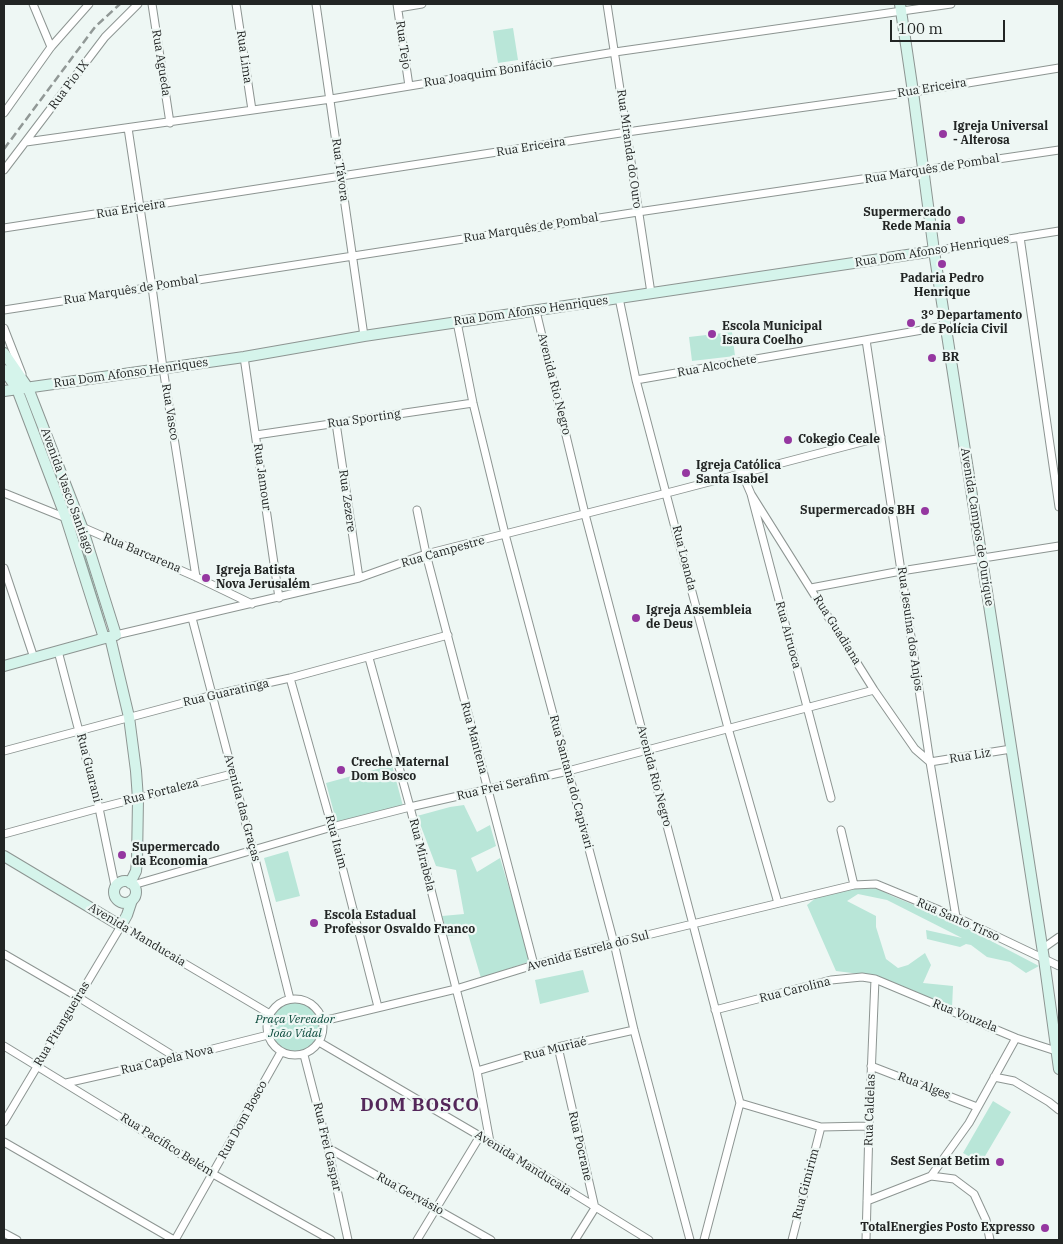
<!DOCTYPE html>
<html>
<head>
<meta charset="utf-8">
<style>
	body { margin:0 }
	#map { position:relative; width:1063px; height:1244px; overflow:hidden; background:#eef7f4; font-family:"IBM Plex Serif",serif }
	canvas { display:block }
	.frame { position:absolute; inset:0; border:5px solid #222524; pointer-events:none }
	.scale { position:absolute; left:890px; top:20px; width:115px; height:22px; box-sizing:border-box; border:2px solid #222524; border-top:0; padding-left:6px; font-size:15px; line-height:18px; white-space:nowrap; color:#222524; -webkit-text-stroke:4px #eef7f4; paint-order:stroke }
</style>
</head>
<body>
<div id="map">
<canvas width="1063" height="1244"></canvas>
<div class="frame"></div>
<div class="scale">100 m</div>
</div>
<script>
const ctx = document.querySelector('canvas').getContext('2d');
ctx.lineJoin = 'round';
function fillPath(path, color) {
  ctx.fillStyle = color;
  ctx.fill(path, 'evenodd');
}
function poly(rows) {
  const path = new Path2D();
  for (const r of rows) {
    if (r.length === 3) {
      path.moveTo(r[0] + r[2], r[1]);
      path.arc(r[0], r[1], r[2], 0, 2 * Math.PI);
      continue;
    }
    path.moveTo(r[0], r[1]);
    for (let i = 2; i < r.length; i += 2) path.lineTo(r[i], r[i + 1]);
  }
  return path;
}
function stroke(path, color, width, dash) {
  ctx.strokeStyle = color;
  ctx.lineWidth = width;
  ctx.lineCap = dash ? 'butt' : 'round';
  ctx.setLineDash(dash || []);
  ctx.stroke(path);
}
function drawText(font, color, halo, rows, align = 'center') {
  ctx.font = font + ' "IBM Plex Serif",serif';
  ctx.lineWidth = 4.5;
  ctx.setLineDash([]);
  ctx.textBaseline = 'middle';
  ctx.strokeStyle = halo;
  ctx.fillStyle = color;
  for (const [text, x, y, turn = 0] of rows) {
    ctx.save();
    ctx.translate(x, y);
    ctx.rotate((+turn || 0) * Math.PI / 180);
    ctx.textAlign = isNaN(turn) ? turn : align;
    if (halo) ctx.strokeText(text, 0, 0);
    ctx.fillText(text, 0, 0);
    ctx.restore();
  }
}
const green = poly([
	[513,28,518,60,498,63,493,31],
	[732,332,735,356,692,361,689,337],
	[392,765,403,806,337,824,326,783],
	[464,805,477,832,490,825,496,846,471,858,477,872,500,858,531,961,481,978,468,934,448,936,442,916,464,914,456,870,436,866,417,816,450,807],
	[288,851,300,896,276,902,264,858],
	[877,888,892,896,951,920,1039,966,1026,973,1010,962,987,957,971,945,966,944,960,947,927,939,926,930,962,938,887,900,858,894,847,901,876,916,876,927,886,959,898,968,908,965,925,953,931,965,923,983,953,986,952,1008,891,982,860,974,836,971,807,905,817,897,848,889],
	[583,970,589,992,540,1004,535,980],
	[295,1027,25],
	[993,1101,1011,1112,981,1163,963,1153]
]);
const stream = poly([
	[26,396,68,508],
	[77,534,104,622]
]);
const street = poly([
	[33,4,51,47],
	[152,4,170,123],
	[236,4,252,110],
	[316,4,364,336],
	[397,4,409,86],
	[607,4,651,293],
	[398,8,422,4],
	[4,113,51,47,89,4],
	[128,128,152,287,163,368,196,577],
	[26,142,331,99,615,52,951,4],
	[4,170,105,37,138,4],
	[4,228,627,132,913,92,1059,68],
	[1020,237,1059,507],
	[934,251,1059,231],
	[619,298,636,380,728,728,778,903],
	[4,310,638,212,1059,150],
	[536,311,585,514,740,1103,704,1240],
	[457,322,473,403,505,534,614,943,634,1030,690,1240],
	[4,328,22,374],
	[866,340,930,762,956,917],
	[244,357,279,598],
	[636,380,945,326],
	[336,423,359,578],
	[256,435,473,403],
	[742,473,751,494,831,798],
	[4,493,66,518,82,527,196,577,252,604],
	[751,494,874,690,915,749,930,762,1011,749],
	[417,510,426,554,534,965],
	[4,568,34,658],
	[811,588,901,571,1059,546],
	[192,618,253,851,290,999],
	[116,635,359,578,426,554,667,493,881,437],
	[58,651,99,808,115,886],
	[369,658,410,807,477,1071,490,1142],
	[290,678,332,827,378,1007],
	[4,751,213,695,290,678,448,635],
	[841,830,854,885],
	[4,834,99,808,232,774],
	[133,885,332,827,410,807,568,771,874,690],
	[1042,949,1059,937],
	[4,954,78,997,177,1058],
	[295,1027,28],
	[715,1010,831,980,862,977,875,979,1016,1038,1056,1051],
	[323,1021,456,989,534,965,614,943,854,885,876,884,956,917,1059,966],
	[319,1042,490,1142,649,1240],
	[4,1046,213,1174,331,1240],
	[558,1047,595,1208,575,1240],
	[304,1055,328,1148,348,1240],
	[871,1066,977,1107],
	[477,1071,558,1047,634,1030],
	[994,1077,1014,1081,1049,1102,1059,1110],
	[66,1083,177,1058,268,1035],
	[740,1103,821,1127,869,1126],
	[4,1122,121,926,270,1014],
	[4,1142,174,1240],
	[328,1148,491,1240],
	[931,1176,954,1179,974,1194,986,1220,990,1240],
	[867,1201,931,1176,969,1123,1016,1038],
	[4,1233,17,1240],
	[175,1240,281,1052],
	[417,1240,480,1136],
	[792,1240,821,1127],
	[866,1240,869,1126,875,979]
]);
const secondary = poly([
	[900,4,913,92,934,251,1044,959,1059,1069],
	[4,353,28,388,82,527,116,635,4,666],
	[4,370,17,389,66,518,104,638],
	[4,391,244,357,364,336,934,251],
	[110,637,129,717,136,771,138,799,137,861,136,871,130,883],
	[4,856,121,926,127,915,132,900],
	[125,892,11]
]);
const rail = poly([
	[4,149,95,27,120,4]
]);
const markers = [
	[943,134,5,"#9537a0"],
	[961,220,5,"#9537a0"],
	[942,264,5,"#9537a0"],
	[911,323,5,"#9537a0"],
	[712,334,5,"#9537a0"],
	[932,358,5,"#9537a0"],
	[788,440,5,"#9537a0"],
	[686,473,5,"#9537a0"],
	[925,511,5,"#9537a0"],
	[206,578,5,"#9537a0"],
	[636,618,5,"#9537a0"],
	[341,770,5,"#9537a0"],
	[122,855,5,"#9537a0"],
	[314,923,5,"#9537a0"],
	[1000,1162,5,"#9537a0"],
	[1045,1228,5,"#9537a0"]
];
const streetNames = [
	["Rua Tejo",403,45,82],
	["Rua Lima",244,57,82],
	["Rua Agueda",161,63,81],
	["Rua Joaquim Bonifácio",488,73,-9],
	["Rua Pio IX",69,85,-53],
	["Rua Ericeira",932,88,-9],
	["Rua Ericeira",531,147,-9],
	["Rua Miranda do Ouro",629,149,82],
	["Rua Marquês de Pombal",932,169,-9],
	["Rua Távora",340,170,82],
	["Rua Ericeira",131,209,-9],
	["Rua Marquês de Pombal",531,228,-9],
	["Rua Dom Afonso Henriques",932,251,-9],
	["Rua Marquês de Pombal",131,290,-9],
	["Rua Dom Afonso Henriques",531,311,-8],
	["Rua Alcochete",717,366,-10],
	["Rua Dom Afonso Henriques",131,373,-8],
	["Avenida Rio Negro",554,384,76],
	["Rua Vasco",170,412,81],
	["Rua Sporting",364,419,-8],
	["Rua Jamour",262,477,82],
	["Avenida Vasco Santiago",67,491,70],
	["Rua Zezere",347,501,82],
	["Avenida Campos de Ourique",977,527,81],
	["Rua Campestre",443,552,-16],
	["Rua Barcarena",142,553,23],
	["Rua Loanda",684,558,76],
	["Rua Jesuína dos Anjos",910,629,82],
	["Rua Guadiana",837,630,58],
	["Rua Airuoca",788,635,75],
	["Rua Guaratinga",226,693,-13],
	["Rua Mantena",474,738,75],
	["Rua Liz",970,756,-9],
	["Rua Guarani",89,768,76],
	["Avenida Rio Negro",654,776,75],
	["Rua Santana do Capivari",571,782,75],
	["Rua Frei Serafim",503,786,-13],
	["Rua Fortaleza",161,792,-14],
	["Avenida das Graças",242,808,75],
	["Rua Itaim",336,842,75],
	["Rua Mirabela",422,855,76],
	["Rua Santo Tirso",958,920,24],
	["Avenida Manducaia",137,935,31],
	["Avenida Estrela do Sul",588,951,-15],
	["Rua Carolina",795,990,-14],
	["Rua Vouzela",965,1016,22],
	["Rua Pitangueiras",62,1024,-59],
	["Rua Muriaé",555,1049,-14],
	["Rua Capela Nova",167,1060,-13],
	["Rua Alges",924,1086,21],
	["Rua Caldelas",870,1110,-88],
	["Rua Dom Bosco",243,1120,-61],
	["Rua Pacífico Belém",167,1145,32],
	["Rua Pocrane",580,1146,77],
	["Rua Frei Gaspar",327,1147,77],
	["Avenida Manducaia",523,1163,32],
	["Rua Gimirim",806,1184,-75],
	["Rua Gervásio",410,1194,29]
];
const poiNames = [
	["Igreja Universal",953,127],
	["- Alterosa",953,141],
	["Supermercado",951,213,"right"],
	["Rede Mania",951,227,"right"],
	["Padaria Pedro",942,279,"center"],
	["Henrique",942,293,"center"],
	["3° Departamento",921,316],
	["de Polícia Civil",921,330],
	["Escola Municipal",722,327],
	["Isaura Coelho",722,341],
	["BR",942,358],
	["Cokegio Ceale",798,440],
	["Igreja Católica",696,466],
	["Santa Isabel",696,480],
	["Supermercados BH",915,511,"right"],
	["Igreja Batista",216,571],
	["Nova Jerusalém",216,585],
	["Igreja Assembleia",646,611],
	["de Deus",646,625],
	["Creche Maternal",351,763],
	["Dom Bosco",351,777],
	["Supermercado",132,848],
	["da Economia",132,862],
	["Escola Estadual",324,916],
	["Professor Osvaldo Franco",324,930],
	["Sest Senat Betim",990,1162,"right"],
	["TotalEnergies Posto Expresso",1035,1228,"right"]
];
const parkNames = [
	["Praça Vereador",295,1020],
	["João Vidal",295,1034]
];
const districtNames = [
	["DOM BOSCO",420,1106]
];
fillPath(green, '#b9e6d8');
stroke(stream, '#92bfb0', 2.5);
stroke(street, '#8d9592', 9);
stroke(secondary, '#8d9592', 12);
stroke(street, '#fff', 7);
stroke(secondary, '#d5f4eb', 10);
stroke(rail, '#919896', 2.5, [8, 4]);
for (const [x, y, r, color] of markers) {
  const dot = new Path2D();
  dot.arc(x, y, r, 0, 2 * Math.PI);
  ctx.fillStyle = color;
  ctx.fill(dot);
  stroke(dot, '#eef7f4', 2);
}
drawText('12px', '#222524', '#eef7f4', streetNames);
drawText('bold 12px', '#222524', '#eef7f4', poiNames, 'left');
drawText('italic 12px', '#0b4a3c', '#eef7f4', parkNames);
ctx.letterSpacing = '1px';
drawText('bold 18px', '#54275a', '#eef7f4', districtNames);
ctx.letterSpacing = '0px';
</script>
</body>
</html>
